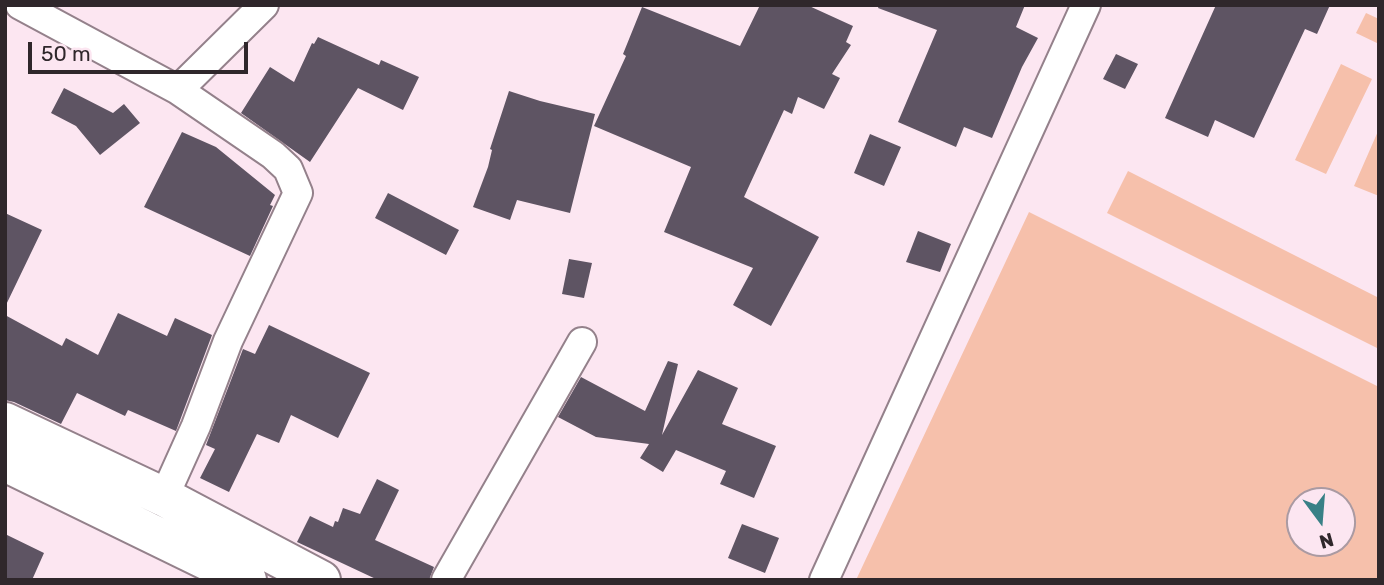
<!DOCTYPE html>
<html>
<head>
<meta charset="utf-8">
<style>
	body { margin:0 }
	#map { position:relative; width:1384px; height:585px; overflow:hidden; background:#fce6f1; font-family:Rubik,sans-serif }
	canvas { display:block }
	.frame { position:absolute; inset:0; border:7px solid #2f272b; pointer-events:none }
	.north { position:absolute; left:1286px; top:487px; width:70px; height:70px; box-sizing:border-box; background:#fce6f1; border:2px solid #aa9aa2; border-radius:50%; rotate:164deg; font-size:19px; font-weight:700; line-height:28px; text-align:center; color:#2f272b }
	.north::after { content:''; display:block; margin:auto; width:24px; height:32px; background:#388086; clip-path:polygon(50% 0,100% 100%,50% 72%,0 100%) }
	.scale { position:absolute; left:28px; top:42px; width:220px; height:32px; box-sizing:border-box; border:4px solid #2f272b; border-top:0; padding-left:9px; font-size:21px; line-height:24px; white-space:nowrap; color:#2f272b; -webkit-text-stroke:5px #fce6f1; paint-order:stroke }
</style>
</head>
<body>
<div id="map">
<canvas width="1384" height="585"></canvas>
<div class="frame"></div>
<div class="north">N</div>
<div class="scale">50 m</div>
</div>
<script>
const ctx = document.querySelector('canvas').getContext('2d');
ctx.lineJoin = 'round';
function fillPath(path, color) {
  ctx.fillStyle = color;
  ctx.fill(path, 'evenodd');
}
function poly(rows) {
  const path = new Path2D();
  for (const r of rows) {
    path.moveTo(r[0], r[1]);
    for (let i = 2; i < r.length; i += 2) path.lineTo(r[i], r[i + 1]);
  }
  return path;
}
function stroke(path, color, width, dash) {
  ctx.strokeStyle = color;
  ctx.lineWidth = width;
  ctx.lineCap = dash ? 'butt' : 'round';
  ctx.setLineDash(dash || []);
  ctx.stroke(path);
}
const green = poly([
	[1366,13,1379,19,1379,44,1356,33],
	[1341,64,1372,79,1326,174,1295,160],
	[1379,129,1379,196,1354,186],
	[1128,171,1379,298,1379,349,1107,213],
	[1029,212,1379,387,1379,580,856,580],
	[1342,501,1342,543,1300,543,1300,501]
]);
const building = poly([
	[760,5,807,5,853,26,846,42,851,45,832,74,840,78,824,109,798,97,792,114,784,110,744,197,819,237,771,326,733,305,753,268,664,232,691,167,594,126,626,56,623,54,642,7,740,46],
	[879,5,1025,5,1016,27,1038,38,1022,67,992,138,964,127,956,147,898,122,937,30,878,8],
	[1216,5,1330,5,1317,34,1305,29,1254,138,1215,120,1208,137,1165,118],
	[318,37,379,65,381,60,419,77,403,110,358,88,310,162,241,113,270,67,294,82,312,43,314,44],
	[1116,54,1138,64,1125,89,1103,79],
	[64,88,113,113,124,104,140,123,100,155,76,126,51,113],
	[509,91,540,101,595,114,570,213,517,200,510,220,473,207,488,167,492,150,490,149],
	[182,132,216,147,275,195,270,205,273,206,250,256,144,207],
	[870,134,901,147,884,186,854,173],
	[388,193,459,230,446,255,375,218],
	[5,213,42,230,5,307],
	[918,231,951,244,940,272,906,262],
	[569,259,592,263,584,298,562,294],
	[118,313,167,336,175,318,212,335,176,431,128,410,125,416,77,393,61,424,14,402,5,400,5,315,62,346,66,338,98,355],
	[269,325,370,373,338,438,291,415,279,443,257,434,229,492,200,478,215,449,206,445,243,349,255,354],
	[668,361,678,364,662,435,698,370,738,388,722,424,776,446,754,498,720,484,726,471,676,450,663,472,640,458,649,444,596,437,558,417,581,377,645,411],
	[377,479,399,490,375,540,434,567,429,580,378,580,297,542,310,516,333,527,335,521,338,522,343,508,360,514],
	[742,524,779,538,765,573,728,558],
	[5,534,44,553,32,580,5,580]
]);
const street = poly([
	[20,5,178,90,273,155,288,169,298,193,228,341,196,426,164,497],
	[178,90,264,5],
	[446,580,582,342],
	[824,580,1086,5]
]);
const secondary = poly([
	[5,422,164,497,321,580],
	[5,462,247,580]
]);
fillPath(green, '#f6c0ab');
fillPath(building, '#5e5463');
stroke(street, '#94818b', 32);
stroke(secondary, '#94818b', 42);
stroke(street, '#fff', 28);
stroke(secondary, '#fff', 38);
</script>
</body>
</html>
